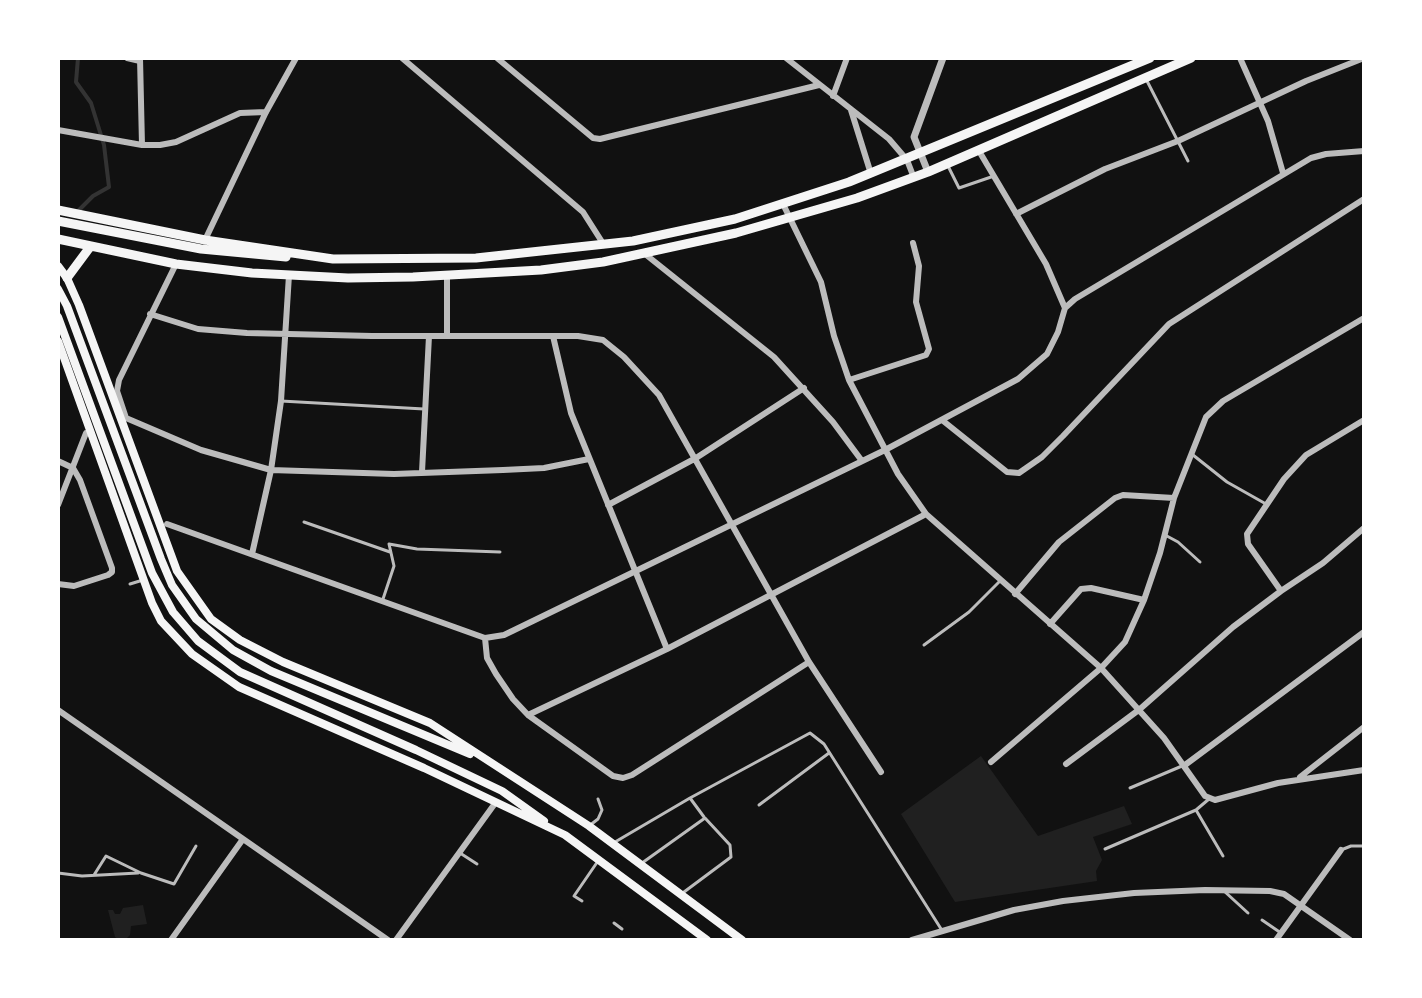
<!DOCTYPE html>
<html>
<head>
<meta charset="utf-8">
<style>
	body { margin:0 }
	#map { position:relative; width:1422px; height:998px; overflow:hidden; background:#111; font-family:Overpass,sans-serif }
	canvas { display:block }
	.frame { position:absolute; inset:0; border:60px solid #fff; pointer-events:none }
</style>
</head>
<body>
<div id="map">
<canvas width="1422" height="998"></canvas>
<div class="frame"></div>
</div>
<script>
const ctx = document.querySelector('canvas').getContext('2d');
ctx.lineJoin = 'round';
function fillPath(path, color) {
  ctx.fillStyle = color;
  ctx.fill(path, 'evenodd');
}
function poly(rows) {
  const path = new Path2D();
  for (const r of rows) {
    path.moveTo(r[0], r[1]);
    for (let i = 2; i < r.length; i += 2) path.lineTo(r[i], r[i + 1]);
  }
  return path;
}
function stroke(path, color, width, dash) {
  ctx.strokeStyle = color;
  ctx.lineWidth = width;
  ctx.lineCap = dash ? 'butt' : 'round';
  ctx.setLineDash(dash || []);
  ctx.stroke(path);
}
const green = poly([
	[981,756,1038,836,1124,806,1132,824,1093,837,1102,860,1096,871,1097,881,955,902,901,814],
	[143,905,147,924,131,926,130,935,126,939,120,940,115,937,108,910,113,910,115,914,120,914,123,908]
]);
const stream = poly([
	[78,58,76,82,91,103,104,145,109,187,93,196,79,210]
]);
const service = poly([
	[1146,79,1188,161],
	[947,164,959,188,994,176],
	[281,401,424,409],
	[1193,455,1227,482,1266,504],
	[304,522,390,552],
	[1165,535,1178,542,1200,562],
	[130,584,143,580],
	[383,599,394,566,389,544,417,549,500,552],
	[924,645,969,612,1000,581],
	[1130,788,1182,766],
	[690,798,704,817],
	[759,805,829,753],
	[1196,810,1223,856],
	[589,826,598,819,602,810,598,799],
	[615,842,690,798,810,733,824,744,943,932],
	[1105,849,1196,810,1209,799],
	[1341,850,1351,846,1364,846],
	[460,853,477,864],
	[642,863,705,818,730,845,731,857,684,892],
	[58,873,82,876,138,873],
	[94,875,106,856,141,873,174,884,196,846],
	[1224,891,1248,913],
	[582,901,574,896,598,861],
	[1262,920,1281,933],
	[614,923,622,929]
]);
const minor = poly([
	[127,58,140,61],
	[140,58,142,145],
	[402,58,583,212,604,245],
	[497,58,593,138,600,139,819,85],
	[786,58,889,139,907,160,914,178],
	[1240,58,1268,121,1283,173],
	[833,96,847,58],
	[851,110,871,174],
	[58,130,142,145,160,145,176,142,240,113,266,112],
	[979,151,1046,264,1065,308],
	[783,204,821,282,834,336,849,380,898,474,926,514,1101,668,1164,738,1205,796,1215,800,1278,783,1364,770],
	[1016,214,1105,169,1178,141,1306,81,1364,58],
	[205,240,266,112,296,58],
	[645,254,774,357,833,422,862,461],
	[150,314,198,329,247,333,372,336,578,336,603,340,624,357,659,395,809,662,881,772],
	[447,336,447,275],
	[553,336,571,413,667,649],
	[849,380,926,355,929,349,916,302,919,266,913,243],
	[126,418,201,450,271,470,394,474,503,470,544,468,589,459],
	[126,418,117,391,119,380,176,264],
	[942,420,1007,472,1019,473,1042,457,1063,436,1169,324,1364,199],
	[58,461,73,468,80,480,112,568,112,572,108,575,74,586,58,584],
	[422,472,429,336],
	[58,505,86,433],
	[608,505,696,458,804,388],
	[167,524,485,638,504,635,885,450,1018,379,1047,354,1058,332,1065,308,1075,299,1311,158,1326,154,1364,151],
	[252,554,271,470,281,401,289,275],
	[1281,591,1248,544,1247,534,1284,479,1306,455,1364,420],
	[1015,594,1059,542,1115,498,1123,495,1174,498],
	[1050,624,1081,589,1091,588,1144,600],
	[485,638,487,658,496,674,513,699,528,715,613,776,623,778,632,775,809,662],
	[58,710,388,940],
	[528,715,667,649,926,514],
	[991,762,1101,668,1125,642,1144,600,1160,553,1174,498,1206,417,1223,401,1364,318],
	[1066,764,1140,709,1233,627,1281,591,1323,563,1364,528],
	[1185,765,1364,632],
	[1300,777,1364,727],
	[171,940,243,839],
	[396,940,496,802],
	[912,940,1014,910,1063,901,1134,893,1205,890,1270,891,1284,894,1350,940],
	[1276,940,1341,850]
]);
const tertiary = poly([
	[928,172,914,137,943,58]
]);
const secondary = poly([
	[58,266,67,278,79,305,177,571,211,619,240,640,283,662,430,723,589,826,742,940],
	[58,289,67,306,161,559,172,585,196,619,233,650,271,671,470,754],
	[58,317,152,573,173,612,198,641,240,672,416,750,502,791,544,821],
	[58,341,152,603,161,621,192,654,239,687,424,768,565,835,707,940]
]);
const primary = poly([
	[58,210,205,240,333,259,476,258,633,241,735,219,849,182,1150,58],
	[58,221,201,249,286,257],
	[58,239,176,264,252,273,348,278,413,277,541,270,603,262,736,233,857,198,928,172,1191,58],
	[67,278,90,247]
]);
fillPath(green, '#202020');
stroke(stream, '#333', 4);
stroke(service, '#bcbcbc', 3);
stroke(minor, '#bcbcbc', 6);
stroke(tertiary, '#bcbcbc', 7);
stroke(secondary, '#f5f5f5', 8);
stroke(primary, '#f5f5f5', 9);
</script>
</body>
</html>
